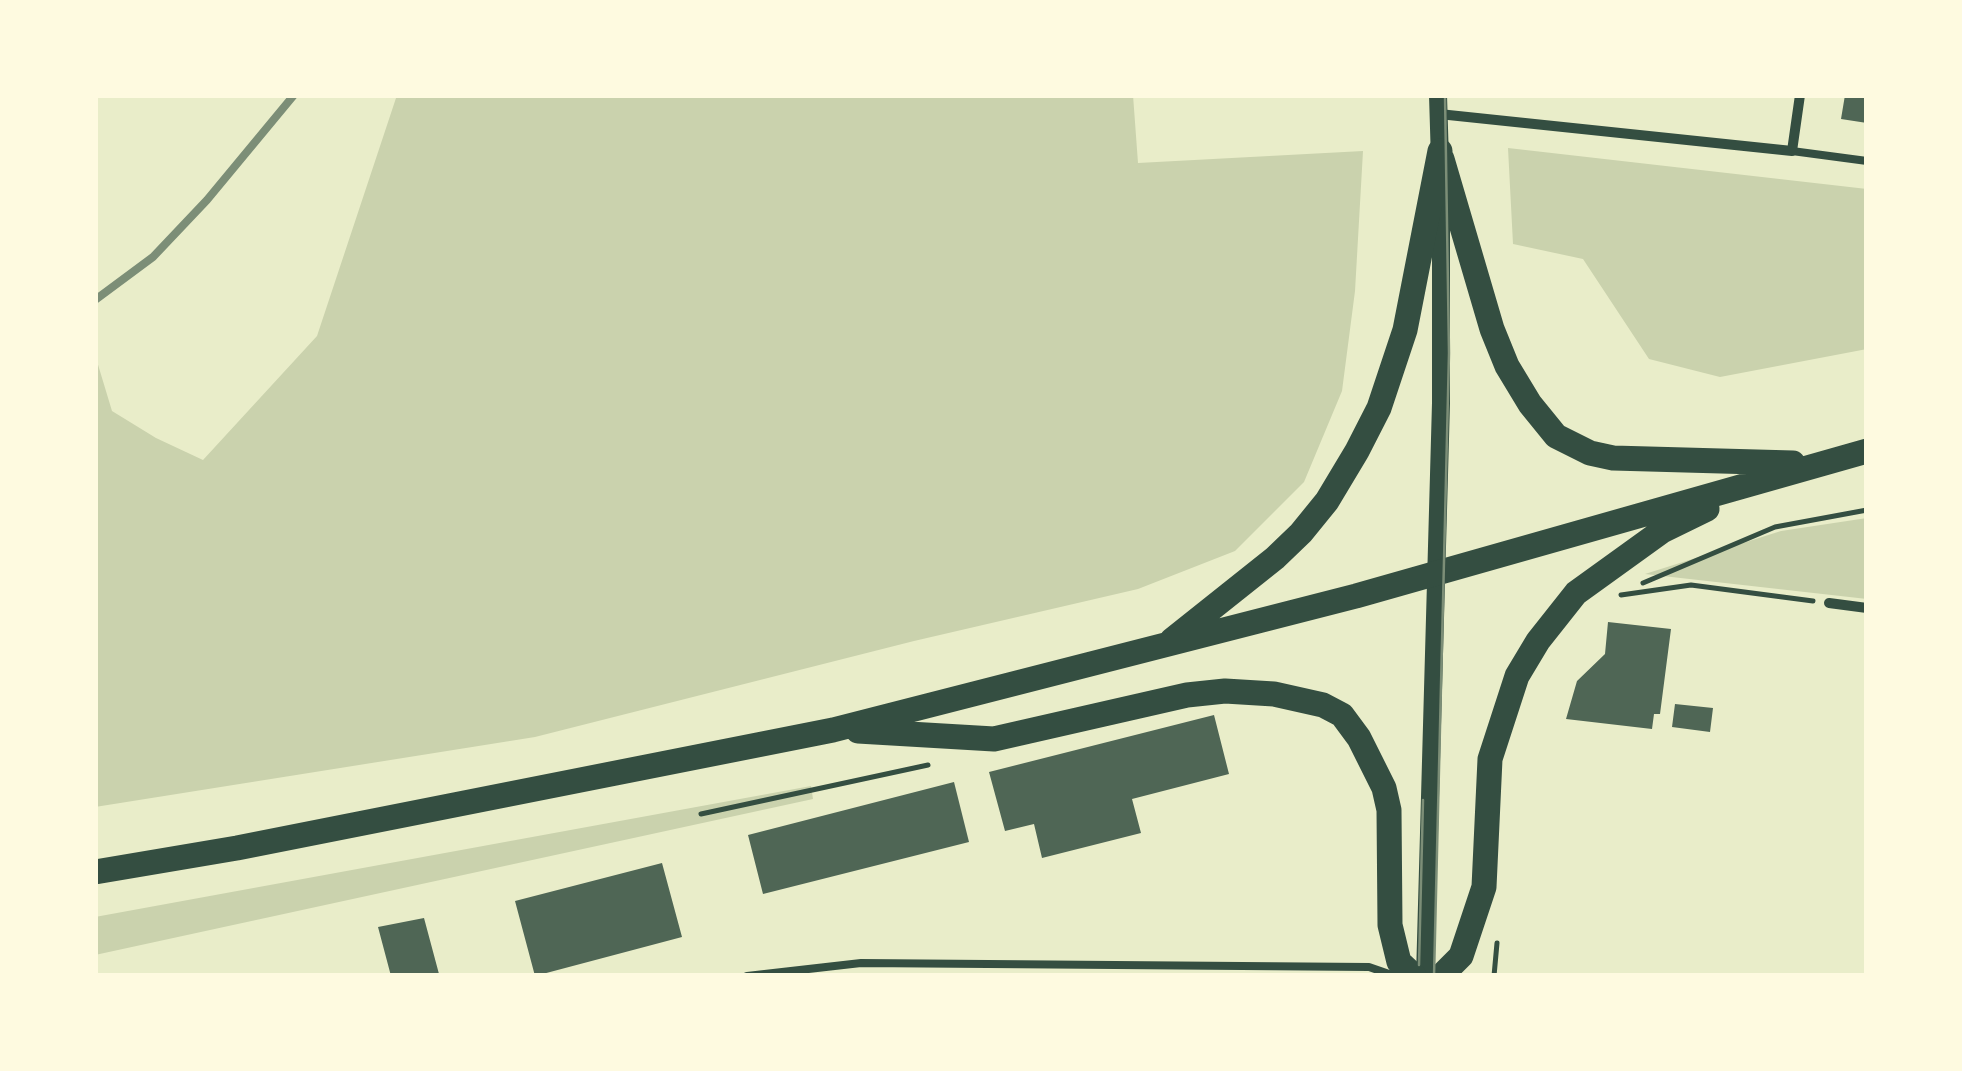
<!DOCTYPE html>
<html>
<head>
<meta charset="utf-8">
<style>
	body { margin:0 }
	#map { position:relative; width:1962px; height:1071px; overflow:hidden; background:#e9edc9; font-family:"PT Sans",sans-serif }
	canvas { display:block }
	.frame { position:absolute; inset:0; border:98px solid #fefae0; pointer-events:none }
</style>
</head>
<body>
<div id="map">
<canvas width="1962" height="1071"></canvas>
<div class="frame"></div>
</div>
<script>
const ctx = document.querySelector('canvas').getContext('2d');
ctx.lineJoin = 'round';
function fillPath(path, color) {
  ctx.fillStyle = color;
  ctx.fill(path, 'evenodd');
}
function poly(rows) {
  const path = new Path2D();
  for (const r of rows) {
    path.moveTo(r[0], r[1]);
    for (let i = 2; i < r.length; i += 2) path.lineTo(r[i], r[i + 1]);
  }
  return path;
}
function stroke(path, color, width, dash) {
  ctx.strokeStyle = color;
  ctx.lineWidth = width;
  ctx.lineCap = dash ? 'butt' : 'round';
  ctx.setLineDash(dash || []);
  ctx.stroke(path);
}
const green = poly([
	[397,95,1133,95,1138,163,1363,151,1355,291,1342,391,1304,482,1235,551,1138,589,914,641,535,737,95,807,95,343,96,358,112,411,156,438,203,460,317,336],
	[1508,148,1867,189,1867,349,1720,377,1649,359,1583,259,1513,244],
	[1867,518,1867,599,1645,574,1781,531],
	[811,786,813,799,95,955,95,917]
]);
const building = poly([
	[1845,95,1867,95,1867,123,1841,119],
	[1608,622,1671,629,1660,714,1654,714,1652,729,1566,719,1577,681,1605,654],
	[1675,704,1713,708,1710,732,1672,727],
	[1214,715,1229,774,1132,799,1141,833,1042,858,1034,824,1005,831,989,772],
	[954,782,969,842,763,894,748,835],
	[662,863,682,937,535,976,515,901],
	[424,918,439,974,391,976,378,927]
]);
const path = poly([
	[1643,583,1775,527,1867,510],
	[1621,595,1691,585,1813,601],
	[701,814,928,765],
	[1494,976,1497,943]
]);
const service = poly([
	[1792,151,1867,161],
	[747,976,861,963,1369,967,1395,976]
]);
const minor = poly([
	[1439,114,1792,151,1800,95],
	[1829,603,1867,608]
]);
const tertiary = poly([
	[1438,95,1440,161],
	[1425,976,1441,403,1441,187]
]);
const primary = poly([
	[1442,159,1492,329,1507,366,1530,404,1556,436,1590,453,1613,458,1793,463],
	[1172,640,1275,558,1301,533,1327,501,1357,451,1379,408,1405,330,1440,151],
	[858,731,994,739,1187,695,1225,691,1274,694,1323,705,1342,715,1359,738,1384,788,1389,810,1390,925,1399,962,1414,976],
	[95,872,237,848,833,730,1356,596,1867,451],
	[1441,976,1461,956,1484,887,1490,759,1517,676,1538,641,1576,593,1662,531,1707,509]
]);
const tram = poly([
	[1419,965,1423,800],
	[1434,976,1449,353,1445,95]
]);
const rail = poly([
	[95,300,153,257,207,200,294,95]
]);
fillPath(green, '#cad2ad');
fillPath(building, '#4f6655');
stroke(path, '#344e41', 5);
stroke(service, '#344e41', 8);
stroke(minor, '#344e41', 10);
stroke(tertiary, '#344e41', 18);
stroke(primary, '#344e41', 25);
stroke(tram, '#7c8e77', 2.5);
stroke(rail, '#7c8e77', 8);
</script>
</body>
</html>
